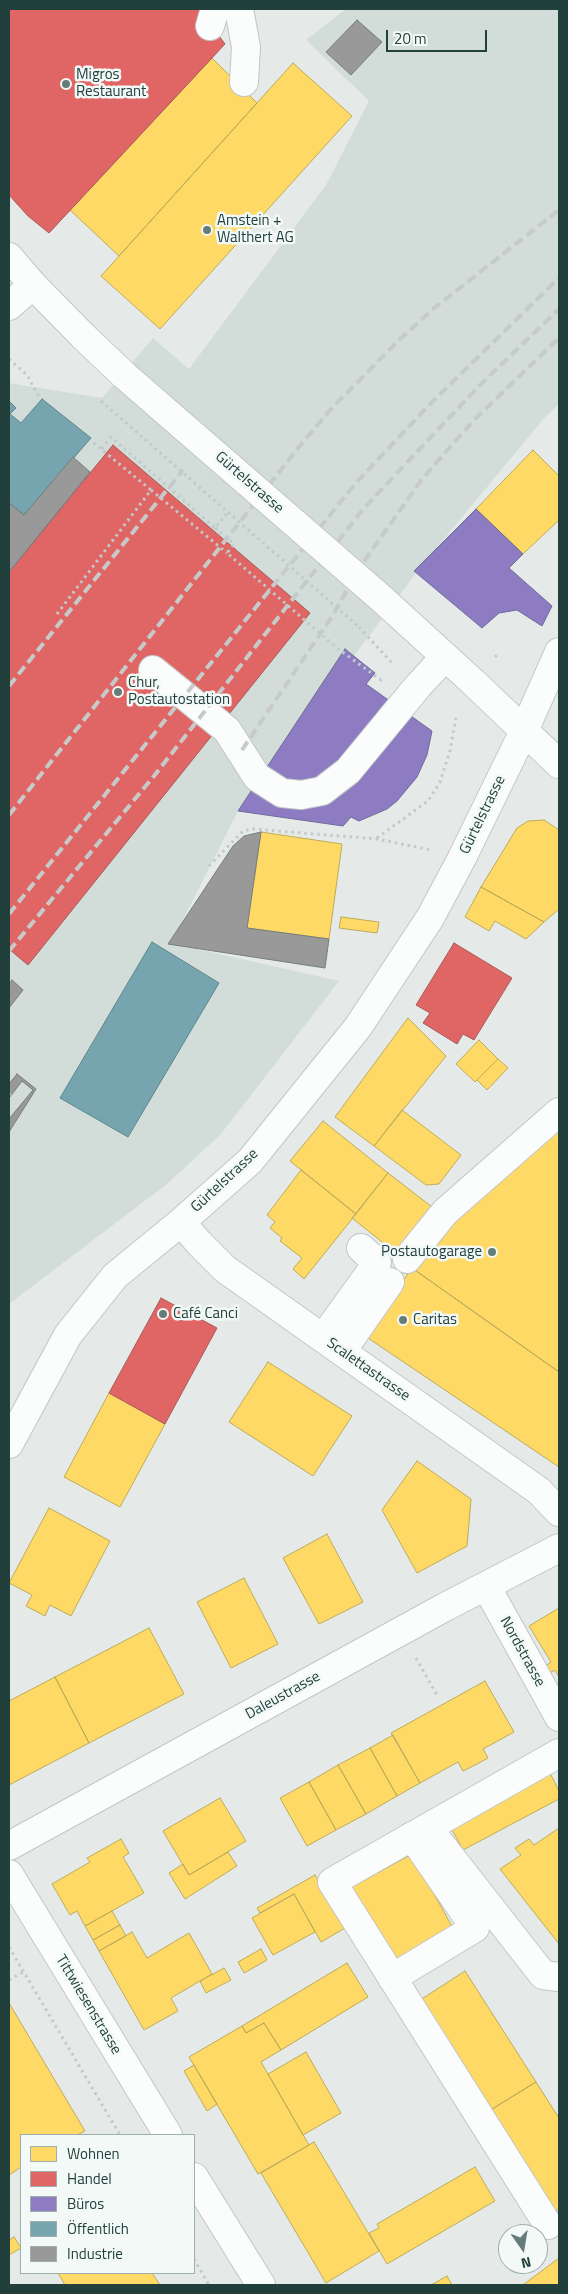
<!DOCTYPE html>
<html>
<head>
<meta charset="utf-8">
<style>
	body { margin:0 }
	#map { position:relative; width:568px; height:2294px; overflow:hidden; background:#e5eae9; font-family:"Titillium Web",sans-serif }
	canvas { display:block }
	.frame { position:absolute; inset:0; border:10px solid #21403c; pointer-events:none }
	.legend { position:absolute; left:20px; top:2134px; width:175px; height:140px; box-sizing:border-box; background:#f3f9f7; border:1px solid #9fafac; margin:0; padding:6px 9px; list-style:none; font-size:15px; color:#21403c }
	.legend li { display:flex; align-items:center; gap:10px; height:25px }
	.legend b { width:25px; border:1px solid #9fafac }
	.north { position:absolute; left:498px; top:2224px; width:50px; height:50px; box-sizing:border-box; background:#f3f9f7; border:1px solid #9fafac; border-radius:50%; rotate:167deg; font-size:14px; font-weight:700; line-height:20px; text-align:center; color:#21403c }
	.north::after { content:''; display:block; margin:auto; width:18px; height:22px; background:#667c79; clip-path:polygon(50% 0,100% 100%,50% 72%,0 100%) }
	.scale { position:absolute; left:386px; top:30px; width:101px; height:22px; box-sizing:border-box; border:2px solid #21403c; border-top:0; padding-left:6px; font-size:15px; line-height:18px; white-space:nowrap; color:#21403c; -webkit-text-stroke:4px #f3f9f7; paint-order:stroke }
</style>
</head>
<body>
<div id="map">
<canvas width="568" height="2294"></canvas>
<div class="frame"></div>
<ul class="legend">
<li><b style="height:14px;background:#ffd966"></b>Wohnen</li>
<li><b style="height:14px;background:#e06666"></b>Handel</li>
<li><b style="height:14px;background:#8e7cc3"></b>Büros</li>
<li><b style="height:14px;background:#76a5af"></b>Öffentlich</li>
<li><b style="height:14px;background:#999"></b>Industrie</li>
</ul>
<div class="north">N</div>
<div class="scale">20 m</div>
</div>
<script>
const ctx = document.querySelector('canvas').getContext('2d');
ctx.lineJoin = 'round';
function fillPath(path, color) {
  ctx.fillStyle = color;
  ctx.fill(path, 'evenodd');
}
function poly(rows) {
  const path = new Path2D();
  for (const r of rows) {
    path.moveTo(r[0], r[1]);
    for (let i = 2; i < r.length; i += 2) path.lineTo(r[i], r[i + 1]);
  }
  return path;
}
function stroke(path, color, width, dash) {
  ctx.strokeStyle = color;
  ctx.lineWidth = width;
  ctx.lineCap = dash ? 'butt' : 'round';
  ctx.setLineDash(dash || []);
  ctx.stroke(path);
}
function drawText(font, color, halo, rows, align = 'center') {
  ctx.font = font + ' "Titillium Web",sans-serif';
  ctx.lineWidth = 5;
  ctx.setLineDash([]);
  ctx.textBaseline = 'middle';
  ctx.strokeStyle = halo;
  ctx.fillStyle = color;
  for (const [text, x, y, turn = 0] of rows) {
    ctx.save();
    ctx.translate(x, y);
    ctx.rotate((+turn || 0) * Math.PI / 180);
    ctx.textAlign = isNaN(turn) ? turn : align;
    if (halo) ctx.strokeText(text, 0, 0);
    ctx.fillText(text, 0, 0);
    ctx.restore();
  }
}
const built = poly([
	[346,9,559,9,559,404,546,416,419,569,238,811,171,943,339,981,221,1134,167,1184,9,1304,9,383,102,398,153,338,189,369,326,185,369,101,306,40]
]);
const homes = poly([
	[212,58,257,103,119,256,70,210,212,58],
	[293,63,352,116,160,329,101,276,293,63],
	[533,450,559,476,559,520,523,554,476,509,533,450],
	[544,820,559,830,559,909,544,922,481,887,517,828,528,821,544,820],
	[261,832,342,844,329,939,247,928,261,832],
	[481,887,544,922,526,939,495,921,489,931,465,917,481,887],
	[341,917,379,922,377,933,339,928,341,917],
	[408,1018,446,1056,374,1146,335,1117,408,1018],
	[479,1040,498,1059,475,1082,456,1064,479,1040],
	[498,1059,508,1068,487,1090,477,1080,498,1059],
	[402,1110,461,1155,439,1184,426,1185,374,1146,402,1110],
	[323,1121,388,1173,356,1214,290,1161,323,1121],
	[559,1130,559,1372,412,1268,439,1236,559,1130],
	[301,1170,356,1214,304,1279,293,1269,302,1258,280,1241,282,1238,270,1228,275,1222,267,1215,301,1170],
	[388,1173,432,1207,396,1253,352,1218,388,1173],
	[412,1268,559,1372,559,1467,365,1336,412,1268],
	[268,1362,352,1416,313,1476,229,1422,268,1362],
	[109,1393,165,1424,120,1507,64,1477,109,1393],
	[417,1461,471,1499,467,1546,417,1573,382,1510,417,1461],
	[49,1508,110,1541,71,1616,50,1605,45,1616,26,1606,32,1595,9,1583,49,1508],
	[327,1534,363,1602,319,1624,283,1558,327,1534],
	[244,1578,278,1644,231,1668,197,1602,244,1578],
	[559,1608,559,1677,555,1670,548,1674,544,1667,551,1662,529,1626,559,1608],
	[149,1628,184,1694,89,1743,55,1677,149,1628],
	[55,1677,89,1743,9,1785,9,1701,55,1677],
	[485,1681,514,1732,483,1749,488,1758,477,1764,463,1771,458,1762,420,1783,391,1733,485,1681],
	[393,1735,420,1783,397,1796,370,1748,393,1735],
	[370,1748,397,1796,366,1814,338,1765,370,1748],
	[338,1765,366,1814,336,1830,309,1782,338,1765],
	[550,1773,559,1791,559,1799,463,1850,450,1826,550,1773],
	[309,1782,336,1830,307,1846,280,1798,309,1782],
	[220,1798,246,1841,189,1875,163,1831,220,1798],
	[559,1828,559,1944,500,1869,521,1855,515,1848,529,1839,534,1845,559,1828],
	[121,1839,129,1853,123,1857,144,1893,85,1926,77,1911,70,1915,52,1884,90,1862,87,1858,121,1839],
	[228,1852,237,1866,185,1899,169,1873,183,1864,189,1875,228,1852],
	[412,1854,454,1930,391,1965,348,1889,412,1854],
	[315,1875,345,1928,321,1942,294,1894,260,1913,257,1908,315,1875],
	[294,1894,315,1932,273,1955,252,1918,294,1894],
	[112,1911,120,1925,93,1940,85,1926,112,1911],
	[120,1925,126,1936,99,1951,93,1940,120,1925],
	[132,1932,147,1958,189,1933,212,1974,171,1998,178,2011,144,2030,99,1951,132,1932],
	[261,1949,267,1960,244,1973,238,1962,261,1949],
	[347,1963,368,1997,281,2050,264,2023,246,2033,242,2026,347,1963],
	[224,1968,231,1980,206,1993,200,1981,224,1968],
	[465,1971,536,2082,484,2114,414,2004,465,1971],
	[9,2003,85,2131,77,2135,21,2135,21,2167,9,2175,9,2003],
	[264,2023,281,2050,261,2062,309,2145,258,2174,189,2057,242,2026,246,2033,264,2023],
	[306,2052,341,2113,303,2135,268,2074,306,2052],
	[194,2065,217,2104,207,2111,184,2071,194,2065],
	[536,2082,559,2118,559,2209,548,2216,484,2114,536,2082],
	[314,2142,379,2251,326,2283,261,2173,314,2142],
	[475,2167,495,2201,387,2264,369,2233,379,2228,377,2224,475,2167],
	[14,2237,21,2248,9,2255,9,2240,14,2237],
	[559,2258,559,2285,523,2285,559,2258],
	[58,2273,152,2273,160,2285,65,2285,58,2273],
	[447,2276,452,2285,431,2285,447,2276]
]);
const shops = poly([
	[9,9,199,9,225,44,49,233,28,216,9,195,9,9],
	[113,445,310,613,28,965,9,949,9,572,113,445],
	[454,943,512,978,474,1040,463,1034,457,1044,423,1023,430,1013,416,1005,454,943],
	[161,1298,217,1328,165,1424,109,1393,161,1298]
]);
const offices = poly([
	[476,509,523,554,509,568,552,606,542,626,517,610,499,613,482,628,414,571,476,509],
	[345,649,375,673,366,684,432,731,427,755,417,777,397,801,387,809,359,821,351,817,343,826,238,811,345,649]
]);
const public = poly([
	[42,399,91,438,24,515,9,503,9,401,16,408,10,414,21,423,42,399],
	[152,942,219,983,128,1137,60,1098,152,942]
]);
const industry = poly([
	[357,20,382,42,351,75,326,52,357,20],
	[73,457,90,472,9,572,9,503,24,515,73,457],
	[261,832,247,928,329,939,325,968,168,944,233,846,244,836,261,832],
	[12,980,23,990,9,1008,9,984,12,980],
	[17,1074,36,1089,9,1132,9,1084,17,1074],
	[22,1081,33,1090,9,1119,9,1098,22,1081]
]);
const path = poly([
	[9,359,27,375,40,399],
	[102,449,111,437,215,528,228,512],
	[151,490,227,553],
	[215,528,234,544,227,553,337,648,381,680,382,679],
	[57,614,151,490,90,440],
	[359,627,394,665],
	[495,657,499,653],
	[377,838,428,801,440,782,450,751,456,718],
	[209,866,243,831,252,829,377,839,431,850],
	[9,1094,11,1095],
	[416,1658,438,1697],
	[9,1947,120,2135],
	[9,1980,23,1972],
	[194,2259,209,2285]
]);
const minor = poly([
	[239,9,246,47,244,82],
	[210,26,215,9],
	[9,257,33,285,83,336,124,375],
	[9,306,33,285],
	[382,599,473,682,559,764],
	[153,670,227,730,257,777,282,793,301,795,322,791,348,771,418,686,445,657],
	[181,1222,199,1243,225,1269,539,1491,559,1512],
	[407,1259,445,1212,559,1112],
	[323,1338,377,1263,361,1248],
	[342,1351,390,1282],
	[9,1444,68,1335,115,1276,181,1222,250,1161,358,1027,430,918,462,858,524,731,559,652],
	[486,1586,559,1717],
	[428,1828,543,1975,559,1977],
	[9,1846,445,1607,559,1548],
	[9,1874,168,2135],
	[392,1978,475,1928,412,1836],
	[194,2177,261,2285],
	[548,2225,332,1882,559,1753]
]);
const rail = poly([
	[9,686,183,470],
	[242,750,333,615,360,567,422,479,474,420,559,338],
	[9,815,299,447,331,409,399,340,433,309,559,210],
	[9,914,355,484,431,403,559,278],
	[9,951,154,776,364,508,481,384,559,309]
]);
const pathBridge = poly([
	[101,401,359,627]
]);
const minorBridge = poly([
	[124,375,382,599]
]);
const markers = [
	[66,84,5,"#667c79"],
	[207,230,5,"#667c79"],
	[118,692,5,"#667c79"],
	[492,1252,5,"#667c79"],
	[163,1314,5,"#667c79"],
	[403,1320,5,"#667c79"]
];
const poiNames = [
	["Migros",76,75],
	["Restaurant",76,92],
	["Amstein +",217,221],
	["Walthert AG",217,238],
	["Chur,",128,683],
	["Postautostation",128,700],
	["Postautogarage",482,1252,"right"],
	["Café Canci",173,1314],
	["Caritas",413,1320]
];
const streetNames = [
	["Gürtelstrasse",249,483,41],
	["Gürtelstrasse",483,815,-64],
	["Gürtelstrasse",225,1181,-43],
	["Scalettastrasse",368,1370,35],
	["Nordstrasse",522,1652,61],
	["Daleustrasse",283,1696,-29],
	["Tittwiesenstrasse",88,2005,59]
];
fillPath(built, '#d2dcd9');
fillPath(homes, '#ffd966');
stroke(homes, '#bcab59', 1);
fillPath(shops, '#e06666');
stroke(shops, '#a75b59', 1);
fillPath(offices, '#8e7cc3');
stroke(offices, '#6d6a9a', 1);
fillPath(public, '#76a5af');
stroke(public, '#5c878c', 1);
fillPath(industry, '#999');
stroke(industry, '#757e7d', 1);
stroke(minor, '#c2c7c6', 30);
stroke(path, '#c2cac9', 3, [2.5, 4]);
stroke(minor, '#fbfcfc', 28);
stroke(rail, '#c6cbca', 4, [10, 5]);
stroke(minorBridge, '#c2c7c6', 30, []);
stroke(pathBridge, '#c2cac9', 3, [2.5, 4]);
stroke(minorBridge, '#fbfcfc', 28);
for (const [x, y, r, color] of markers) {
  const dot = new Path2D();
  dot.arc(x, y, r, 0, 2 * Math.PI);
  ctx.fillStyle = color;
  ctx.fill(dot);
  stroke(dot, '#f3f9f7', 2);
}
drawText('15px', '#21403c', '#f3f9f7', poiNames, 'left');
drawText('15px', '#21403c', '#f3f9f7', streetNames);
</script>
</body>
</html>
